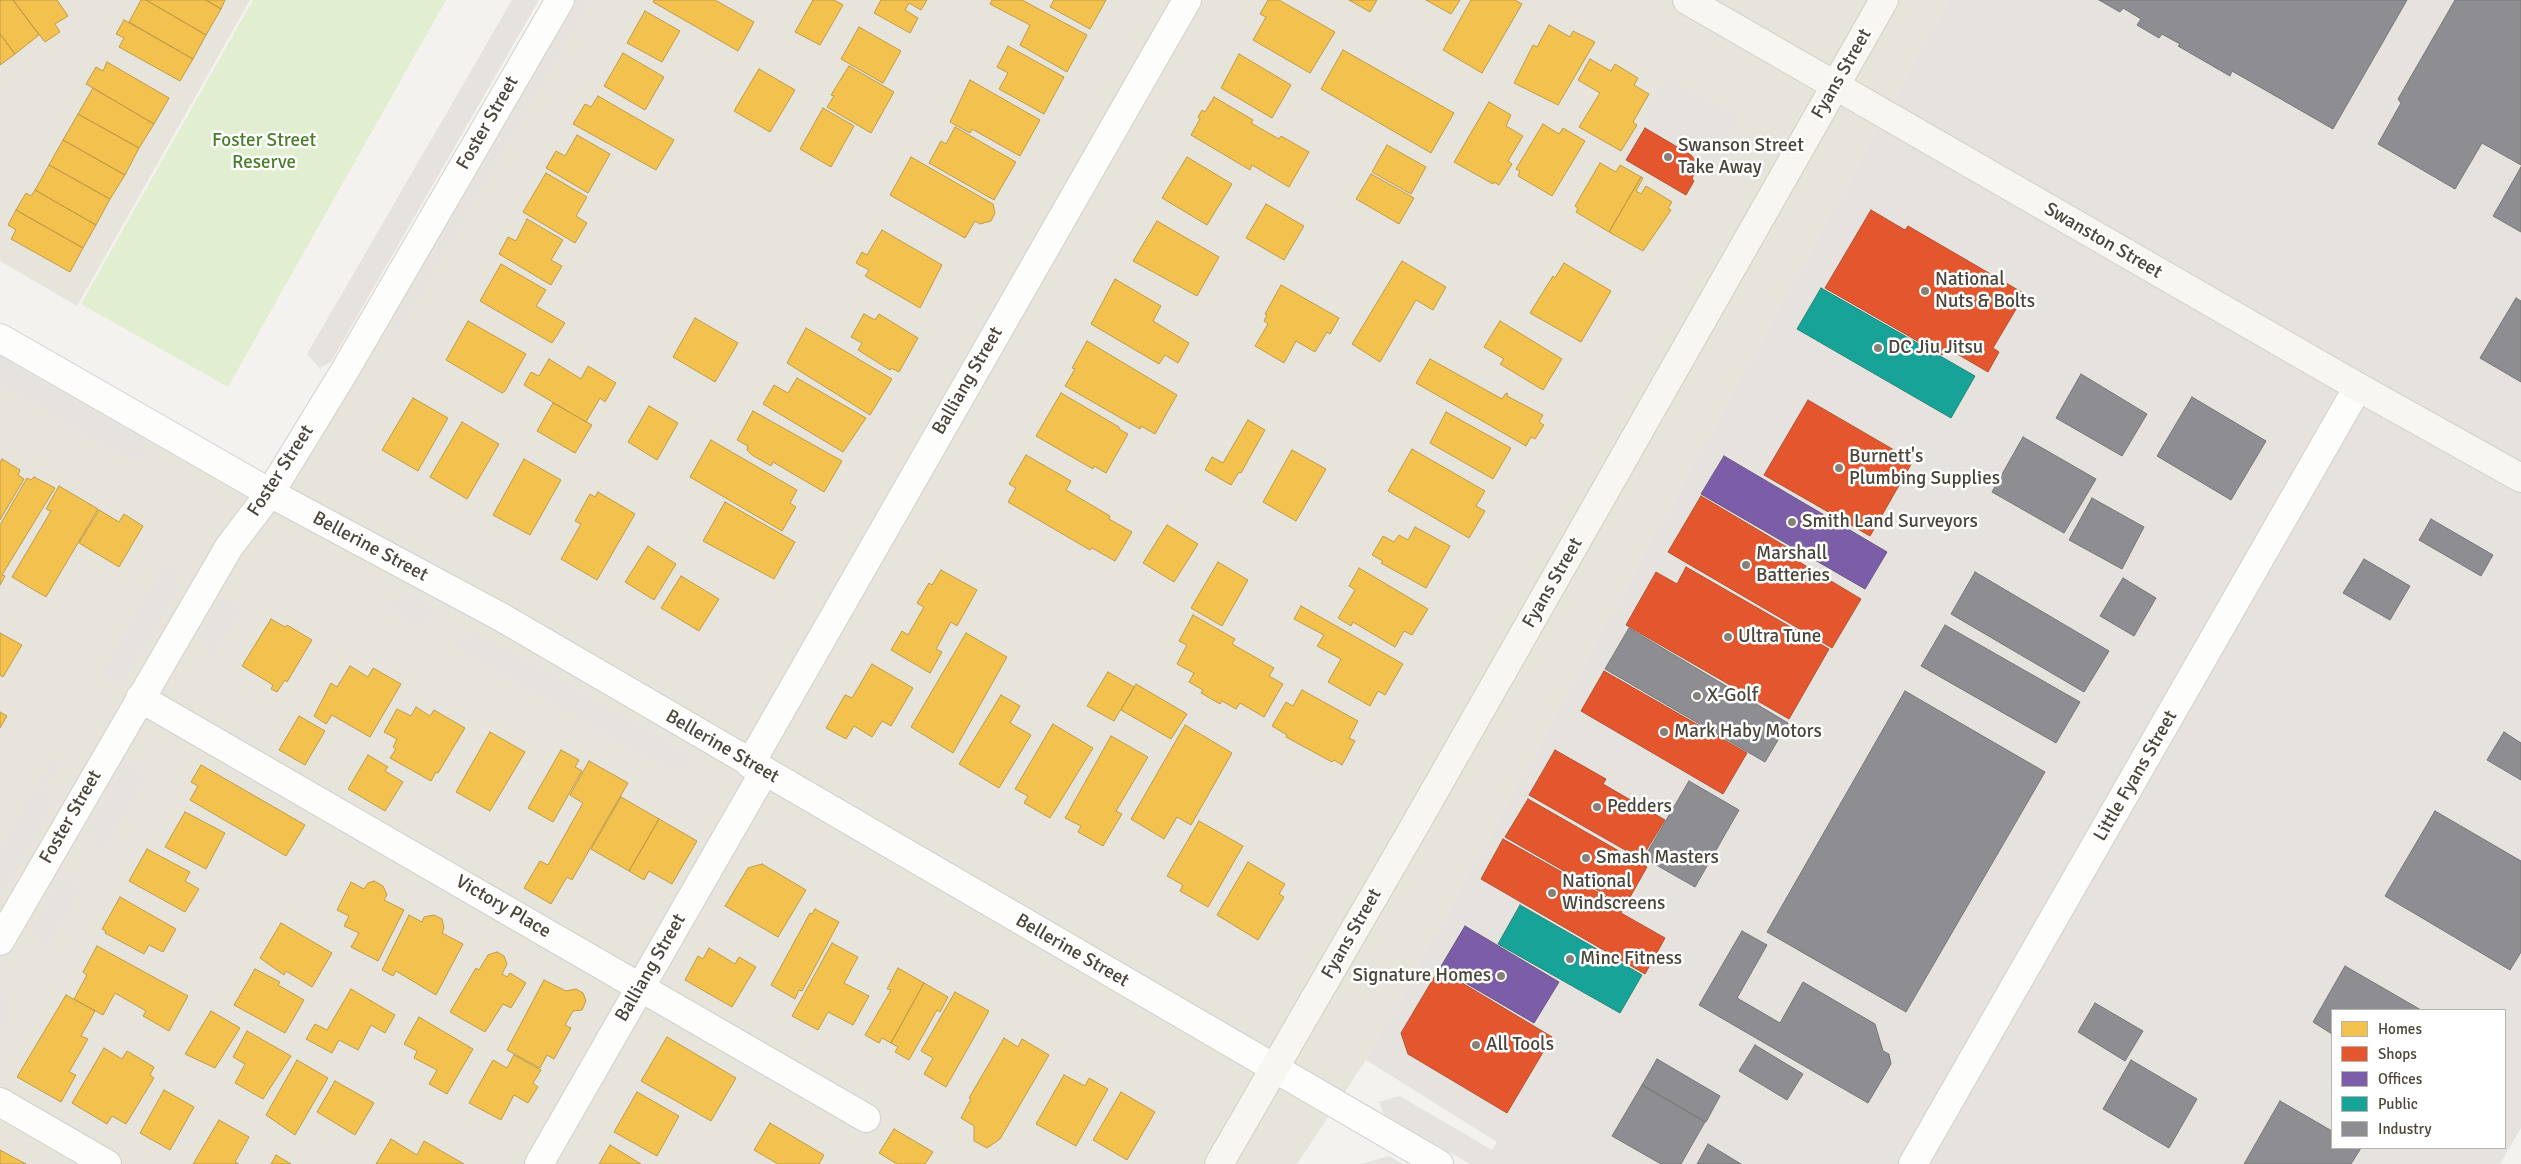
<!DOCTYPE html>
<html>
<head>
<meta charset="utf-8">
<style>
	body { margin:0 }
	#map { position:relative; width:2521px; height:1164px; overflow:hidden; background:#f4f2ee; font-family:Signika,sans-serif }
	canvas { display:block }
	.legend { position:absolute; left:2331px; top:1009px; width:175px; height:140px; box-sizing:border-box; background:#fff; border:1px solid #b7b4b0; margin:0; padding:6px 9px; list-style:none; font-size:15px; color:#4b4439 }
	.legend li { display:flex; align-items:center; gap:10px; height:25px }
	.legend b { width:25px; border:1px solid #b7b4b0 }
</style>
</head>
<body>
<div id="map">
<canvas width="2521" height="1164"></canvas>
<ul class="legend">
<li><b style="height:14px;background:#f2c14e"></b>Homes</li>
<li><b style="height:14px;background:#e4572e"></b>Shops</li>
<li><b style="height:14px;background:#7b5ea7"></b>Offices</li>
<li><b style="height:14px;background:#17a398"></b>Public</li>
<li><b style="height:14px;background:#8d8d92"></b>Industry</li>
</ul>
</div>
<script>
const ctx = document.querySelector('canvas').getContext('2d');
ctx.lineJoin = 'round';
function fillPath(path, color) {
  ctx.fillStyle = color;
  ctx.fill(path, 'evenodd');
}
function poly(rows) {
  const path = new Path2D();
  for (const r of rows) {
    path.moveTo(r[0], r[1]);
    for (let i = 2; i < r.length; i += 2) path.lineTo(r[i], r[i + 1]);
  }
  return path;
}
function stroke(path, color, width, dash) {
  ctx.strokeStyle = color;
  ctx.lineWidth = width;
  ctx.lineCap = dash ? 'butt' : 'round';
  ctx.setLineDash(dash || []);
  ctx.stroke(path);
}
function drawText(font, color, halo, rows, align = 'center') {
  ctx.font = font + ' Signika,sans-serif';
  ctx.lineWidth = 5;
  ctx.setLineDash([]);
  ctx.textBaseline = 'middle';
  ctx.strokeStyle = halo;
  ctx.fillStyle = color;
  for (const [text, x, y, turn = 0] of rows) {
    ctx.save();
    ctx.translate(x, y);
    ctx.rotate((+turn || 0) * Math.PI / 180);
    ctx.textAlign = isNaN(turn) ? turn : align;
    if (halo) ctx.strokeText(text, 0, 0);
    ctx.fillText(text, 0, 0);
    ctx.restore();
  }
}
const residential = poly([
	[0,0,250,0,77,306,0,261],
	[560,0,1948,0,1366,1060,1297,1164,0,1164,0,338,270,493]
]);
const industrial = poly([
	[1948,0,2521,0,2521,1128,2500,1164,1484,1164,1497,1142,1366,1060],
	[2332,1010,2505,1010,2505,1148,2332,1148]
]);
const green = poly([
	[253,0,446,0,228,387,81,304]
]);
const parking = poly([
	[512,0,539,0,331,362,319,368,307,354],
	[580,0,590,0,397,335,390,331],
	[1666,76,1738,116,1708,173,1691,151,1640,122],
	[2248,88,2318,127,2260,221,2223,199,2235,177,2236,111],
	[2374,220,2506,295,2469,361,2304,266,2316,245],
	[0,356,144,440,148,457,134,462,0,385],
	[167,560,181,584,124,681,113,686,103,670],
	[408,592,431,606,435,617,419,627,385,606],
	[231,595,240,612,212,660,200,637,220,600],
	[474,631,686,752,689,763,674,773,452,645],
	[52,760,59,765,47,786,43,784,40,786,52,806,0,896,0,849],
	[135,761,145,781,102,852,89,828,124,766],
	[71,874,81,890,45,952,32,927,60,878],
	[3,992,12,1009,0,1030,0,993],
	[1400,1096,1516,1164,1470,1164,1384,1115,1379,1102],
	[1389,1156,1403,1164,1361,1164]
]);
const homes = poly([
	[0,0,13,0,39,35,15,54,0,34,0,0],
	[13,0,57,0,68,16,55,24,60,32,45,42,13,0],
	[141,0,146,0,206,35,193,59,129,22,141,0],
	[146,0,206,0,221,9,206,35,146,0],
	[206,0,225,0,221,9,206,0],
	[654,0,715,0,754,22,738,51,653,2,654,0],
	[813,0,834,0,843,5,820,45,795,32,813,0],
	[881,0,927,0,921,10,909,3,905,10,918,18,910,33,874,13,881,0],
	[992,0,1022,0,1087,35,1067,72,1020,45,1030,25,990,4,992,0],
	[1054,0,1106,0,1090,29,1050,7,1054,0],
	[1268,0,1279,0,1335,32,1310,73,1253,40,1266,17,1260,14,1268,0],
	[1349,0,1377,0,1370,12,1349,0],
	[1426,0,1460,0,1451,14,1426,0],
	[1471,0,1515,0,1522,4,1482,73,1443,50,1471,0],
	[645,11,680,31,662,62,627,43,645,11],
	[124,20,193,59,180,81,119,47,124,38,116,34,124,20],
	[1549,25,1570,37,1573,31,1595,42,1558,105,1514,83,1533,45,1537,47,1549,25],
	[859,27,901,51,883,83,841,59,859,27],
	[0,34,15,54,0,65,0,34],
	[1008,46,1064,77,1044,114,999,89,1008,73,997,67,1008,46],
	[1343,50,1454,113,1431,153,1321,89,1343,50],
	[623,53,664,77,645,110,604,86,623,53],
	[1239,54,1291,85,1272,118,1221,88,1239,54],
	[1590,59,1611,71,1615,64,1638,78,1634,85,1649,94,1633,122,1637,125,1621,151,1579,127,1600,93,1578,80,1590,59],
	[107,62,169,98,154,124,86,84,96,67,103,71,107,62],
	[849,66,894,92,871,133,827,107,834,96,831,95,849,66],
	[759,69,795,90,770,132,734,111,759,69],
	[970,80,1040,120,1020,156,972,129,970,133,950,122,970,80],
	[93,88,154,124,139,148,78,114,93,88],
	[598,96,674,140,656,170,573,124,585,104,591,107,598,96],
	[1214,97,1253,120,1251,123,1279,139,1281,136,1309,152,1289,187,1252,165,1250,170,1191,135,1200,119,1198,117,1202,110,1205,112,1214,97],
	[1489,102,1511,115,1506,126,1523,136,1508,161,1512,164,1499,185,1494,182,1493,184,1454,162,1489,102],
	[823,108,854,126,831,167,800,149,823,108],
	[78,114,139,148,125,175,63,140,78,114],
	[1543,124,1559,134,1563,128,1585,141,1552,196,1518,176,1520,171,1516,169,1543,124],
	[955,127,1016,162,994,200,929,163,941,141,946,144,955,127],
	[577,135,610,154,588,193,546,168,556,151,565,156,577,135],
	[63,140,125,175,110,199,49,165,63,140],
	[1387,145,1426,167,1411,194,1372,172,1387,145],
	[911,157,993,204,995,213,991,221,980,224,975,221,965,238,890,195,911,157],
	[1187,157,1232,184,1207,225,1162,198,1187,157],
	[1600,163,1616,172,1620,165,1641,177,1609,232,1576,212,1578,208,1575,206,1600,163],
	[49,165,110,199,96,225,35,190,49,165],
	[546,173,587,197,576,216,587,223,575,243,523,212,546,173],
	[1371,174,1414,198,1399,224,1356,199,1371,174],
	[1641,177,1643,178,1636,191,1641,194,1646,186,1672,202,1668,208,1671,210,1643,251,1609,232,1641,177],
	[35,190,96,225,83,248,16,210,26,193,31,196,35,190],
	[1266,204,1304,226,1284,260,1246,238,1266,204],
	[16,210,83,248,70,272,11,239,16,230,8,225,16,210],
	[527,219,563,240,551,260,562,266,551,285,499,254,508,237,516,241,527,219],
	[1157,221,1219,257,1197,296,1133,261,1157,221],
	[882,230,942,265,920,308,865,276,869,270,856,263,862,252,867,255,882,230],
	[1402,261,1446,287,1433,310,1416,300,1380,362,1352,344,1402,261],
	[1564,263,1611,291,1581,342,1530,313,1553,276,1555,278,1564,263],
	[501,264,546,290,536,306,565,323,552,343,480,301,501,264],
	[1115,279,1161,306,1153,321,1189,343,1178,363,1165,355,1159,364,1091,324,1115,279],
	[1281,285,1339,318,1330,334,1327,332,1315,352,1296,341,1284,363,1255,346,1268,324,1264,321,1267,315,1265,314,1281,285],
	[864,314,875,320,879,314,918,338,899,372,891,368,890,370,858,350,862,343,851,337,864,314],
	[695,318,738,343,715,382,673,357,695,318],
	[468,321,526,354,505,391,502,393,446,360,468,321],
	[1500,321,1562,359,1543,390,1500,364,1504,359,1484,347,1500,321],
	[806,328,892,379,870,415,787,363,806,328],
	[1087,341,1177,395,1155,434,1141,426,1140,429,1065,386,1075,369,1072,368,1087,341],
	[549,359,581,379,588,366,616,383,605,402,600,398,586,422,524,385,531,372,539,376,549,359],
	[1430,359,1502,399,1506,393,1508,394,1507,396,1543,415,1539,422,1544,425,1535,439,1531,437,1526,446,1416,383,1430,359],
	[797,378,866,418,843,452,763,404,774,385,788,393,797,378],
	[1061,393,1119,427,1119,429,1128,434,1106,473,1094,466,1093,469,1036,436,1061,393],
	[413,398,448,418,418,471,382,450,413,398],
	[553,403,592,425,575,453,537,431,553,403],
	[649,406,678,423,657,460,628,442,649,406],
	[753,411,842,461,824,492,773,462,771,466,752,455,747,450,748,446,737,440,753,411],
	[1446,412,1511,448,1493,479,1430,443,1446,412],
	[1248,420,1265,430,1241,473,1239,472,1231,485,1205,470,1212,457,1223,463,1248,420],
	[462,422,499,444,467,499,430,477,462,422],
	[711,440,797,490,790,503,796,507,782,531,690,477,711,440],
	[1412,449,1485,491,1476,506,1485,511,1469,538,1388,491,1412,449],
	[1292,450,1326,469,1296,521,1263,502,1292,450],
	[1026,455,1071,481,1066,490,1110,516,1109,519,1132,532,1115,561,1092,548,1090,550,1008,502,1016,488,1009,484,1026,455],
	[2,459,20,470,18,475,24,479,0,520,0,462,2,459],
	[524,459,561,480,530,535,493,515,524,459],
	[34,477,55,488,2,575,5,576,0,585,0,525,27,478,31,480,34,477],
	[59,486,98,509,46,597,12,577,51,511,46,509,59,486],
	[598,492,635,514,597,580,561,559,581,524,575,521,590,494,595,497,598,492],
	[725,502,795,542,774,579,703,541,725,502],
	[99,510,119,522,124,514,143,526,119,567,79,543,99,510],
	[1167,525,1198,544,1174,582,1143,563,1167,525],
	[1415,527,1450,546,1426,588,1381,563,1383,561,1372,555,1383,536,1394,542,1399,535,1408,540,1415,527],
	[648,546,676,564,654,600,625,582,648,546],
	[1218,562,1248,580,1222,626,1191,608,1218,562],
	[1359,568,1428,609,1412,635,1404,631,1395,647,1353,622,1351,626,1338,618,1355,590,1349,586,1359,568],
	[941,570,977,590,957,626,951,622,936,649,942,652,930,673,891,650,902,631,908,635,924,607,917,603,929,583,932,585,941,570],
	[681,576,719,599,699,631,661,608,681,576],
	[1301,606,1403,664,1385,695,1378,691,1370,706,1328,682,1341,659,1317,646,1324,635,1294,619,1301,606],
	[1193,615,1235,639,1232,644,1274,668,1269,676,1283,684,1264,717,1240,703,1236,709,1222,701,1220,704,1201,693,1203,690,1189,682,1194,673,1177,664,1187,645,1179,641,1193,615],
	[271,619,285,627,287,625,312,640,287,682,285,680,277,692,271,689,273,685,242,666,271,619],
	[0,633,22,645,3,677,0,675,0,633],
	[966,633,1007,657,953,753,911,727,966,633],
	[872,664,913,688,891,726,882,721,872,737,854,726,846,739,826,728,845,695,852,698,872,664],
	[350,666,368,677,373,668,401,684,370,737,332,715,326,724,314,716,331,683,337,687,350,666],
	[1108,672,1134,687,1114,721,1087,706,1108,672],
	[1136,684,1187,714,1171,739,1121,710,1136,684],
	[1302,690,1358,721,1349,738,1355,741,1342,765,1334,760,1332,762,1286,737,1287,735,1272,726,1286,702,1293,706,1302,690],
	[1001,695,1020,706,1010,723,1031,735,999,788,959,764,1001,695],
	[416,707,430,716,434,710,465,728,438,773,436,772,431,781,390,758,396,749,393,747,397,739,384,732,397,709,411,716,416,707],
	[0,712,7,716,0,728,0,712],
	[299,716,325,731,305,765,279,750,299,716],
	[1053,724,1093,748,1050,818,1024,803,1028,796,1015,789,1053,724],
	[1185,725,1232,753,1191,825,1177,817,1164,839,1131,819,1185,725],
	[490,732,525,752,490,811,456,792,490,732],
	[1111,736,1148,757,1116,811,1122,814,1103,846,1078,832,1081,826,1065,818,1111,736],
	[561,750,579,760,575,767,582,771,553,822,528,808,561,750],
	[368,755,388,767,385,771,403,782,385,811,348,789,368,755],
	[589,761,628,783,572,880,567,877,551,904,524,888,540,861,548,865,583,803,570,795,589,761],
	[201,765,305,825,286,856,190,800,198,786,191,782,201,765],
	[621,797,659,819,629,871,591,849,621,797],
	[185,812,225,833,206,869,165,847,185,812],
	[659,819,697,841,672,884,649,871,644,880,629,871,659,819],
	[1199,821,1243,846,1208,907,1180,891,1183,885,1167,876,1199,821],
	[147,849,190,872,185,881,199,889,185,912,129,881,147,849],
	[1248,862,1285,884,1279,894,1284,897,1258,940,1217,915,1248,862],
	[762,864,806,890,778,937,725,906,748,868,762,864],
	[374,881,383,886,387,895,384,900,404,910,378,961,351,947,359,933,344,926,349,916,337,910,351,882,364,889,368,883,374,881],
	[120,897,176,929,163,952,149,945,144,954,105,933,106,931,102,929,120,897],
	[815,909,839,922,802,991,799,990,795,999,771,985,810,913,812,914,815,909],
	[409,915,422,922,424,917,434,915,442,919,444,928,442,933,463,944,436,995,396,971,393,976,382,970,409,915],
	[281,923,332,953,312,987,286,971,284,975,260,958,281,923],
	[832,943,858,957,844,983,869,996,853,1025,828,1012,818,1030,792,1016,832,943],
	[97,946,188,996,169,1031,143,1016,146,1011,115,993,103,1015,74,999,87,975,83,972,97,946],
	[709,948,735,964,739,957,756,967,732,1007,685,980,698,956,703,959,709,948],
	[497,952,504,956,507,964,502,974,507,977,510,973,526,983,511,1008,503,1004,485,1032,450,1012,476,968,479,970,488,955,497,952],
	[898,968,924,983,891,1043,882,1038,879,1043,865,1035,891,990,887,989,898,968],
	[255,969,280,982,278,985,304,1000,285,1033,234,1005,255,969],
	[544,980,566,991,576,989,583,993,586,1001,582,1010,573,1011,565,1025,571,1028,554,1059,547,1055,540,1068,507,1050,544,980],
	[924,983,948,997,940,1012,937,1010,909,1060,895,1052,898,1047,891,1043,924,983],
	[351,989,395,1015,385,1033,371,1025,358,1050,339,1040,332,1053,306,1039,315,1024,327,1030,351,989],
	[955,992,989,1011,946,1087,924,1074,933,1058,921,1051,955,992],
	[66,995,95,1011,81,1036,88,1039,69,1072,76,1075,61,1102,17,1077,66,995],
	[211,1011,240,1028,215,1068,185,1054,211,1011],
	[419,1017,473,1049,447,1094,429,1084,437,1070,414,1058,417,1051,404,1044,419,1017],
	[247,1031,291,1056,263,1099,235,1083,245,1064,233,1057,247,1031],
	[667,1037,736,1078,711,1121,641,1081,667,1037],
	[1004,1038,1018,1047,1022,1039,1049,1055,1000,1139,987,1148,974,1141,974,1126,961,1118,971,1099,969,1098,1004,1038],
	[104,1048,122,1059,127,1051,154,1067,150,1075,154,1078,126,1124,112,1116,107,1124,72,1103,104,1048],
	[514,1055,541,1070,533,1083,538,1087,528,1103,514,1095,501,1120,469,1103,493,1060,507,1068,514,1055],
	[297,1060,328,1078,295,1135,266,1115,297,1060],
	[1064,1075,1085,1086,1089,1078,1108,1089,1076,1146,1036,1124,1064,1075],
	[335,1081,374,1103,355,1135,317,1112,335,1081],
	[164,1090,194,1107,170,1150,140,1133,164,1090],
	[637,1092,679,1116,657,1156,614,1132,637,1092],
	[1121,1092,1155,1112,1127,1160,1093,1140,1121,1092],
	[219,1120,249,1137,235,1162,239,1164,193,1164,219,1120],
	[770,1123,824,1155,819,1164,778,1164,754,1150,770,1123],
	[894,1129,933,1152,925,1164,897,1164,879,1153,894,1129],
	[391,1139,417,1155,424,1141,464,1164,376,1164,391,1139],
	[610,1145,641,1164,599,1164,610,1145],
	[0,1150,26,1164,0,1164,0,1150],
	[276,1155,291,1164,271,1164,276,1155]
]);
const shops = poly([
	[1645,128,1691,155,1695,160,1697,166,1692,179,1694,181,1686,195,1626,160,1645,128],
	[1871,210,1905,230,1908,226,2025,294,1993,348,1999,352,1988,372,1947,348,1942,355,1825,288,1871,210],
	[1808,400,1913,461,1870,536,1764,475,1808,400],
	[1701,496,1795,552,1791,557,1861,599,1832,648,1668,552,1701,496],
	[1686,567,1829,649,1789,719,1626,625,1656,572,1677,584,1686,567],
	[1604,671,1747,753,1723,794,1581,711,1604,671],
	[1555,750,1606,779,1603,784,1665,820,1641,859,1529,795,1555,750],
	[1528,799,1647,867,1625,906,1505,837,1528,799],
	[1503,839,1624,907,1621,913,1665,938,1645,974,1481,879,1503,839],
	[1439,969,1552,1037,1507,1113,1408,1054,1401,1033,1439,969]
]);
const offices = poly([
	[1724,456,1887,552,1865,589,1701,494,1724,456],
	[1465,926,1559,982,1534,1023,1440,968,1465,926]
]);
const public = poly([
	[1821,288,1975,376,1951,418,1797,329,1821,288],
	[1520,905,1642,975,1620,1013,1498,944,1520,905]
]);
const industry = poly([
	[2099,0,2407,0,2333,129,2232,71,2230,76,2178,46,2180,44,2162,34,2159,38,2137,25,2141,19,2123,8,2120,12,2099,0],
	[2455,0,2521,0,2521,165,2482,143,2455,189,2378,144,2401,103,2398,99,2455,0],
	[2521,167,2521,232,2493,216,2521,167],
	[2516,298,2521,301,2521,382,2480,358,2516,298],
	[2081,374,2147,414,2122,456,2056,418,2081,374],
	[2192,397,2266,441,2231,500,2157,456,2192,397],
	[2023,437,2096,479,2064,533,1992,492,2023,437],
	[2092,498,2144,527,2122,569,2069,540,2092,498],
	[2431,519,2493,555,2481,576,2419,540,2431,519],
	[2364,559,2410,586,2390,620,2343,593,2364,559],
	[1975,572,2109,651,2084,692,1951,614,1975,572],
	[2123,578,2156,598,2134,636,2100,616,2123,578],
	[1945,625,2080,702,2056,743,1921,666,1945,625],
	[1629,628,1788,723,1765,762,1605,669,1629,628],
	[1905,691,2045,772,1906,1012,1767,932,1905,691],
	[2504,732,2521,743,2521,780,2487,760,2504,732],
	[1689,781,1739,810,1695,887,1644,858,1689,781],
	[2435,811,2521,861,2521,952,2510,970,2385,896,2435,811],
	[1742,931,1767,945,1737,998,1780,1023,1803,982,1875,1024,1883,1051,1889,1054,1891,1064,1868,1103,1699,1005,1742,931],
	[2345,966,2421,1010,2332,1010,2332,1034,2313,1022,2345,966],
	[2095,1003,2143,1031,2125,1061,2078,1032,2095,1003],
	[1755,1045,1803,1074,1787,1100,1739,1071,1755,1045],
	[1657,1059,1720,1096,1706,1122,1642,1085,1657,1059],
	[2131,1060,2197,1099,2169,1148,2103,1109,2131,1060],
	[1642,1085,1705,1122,1681,1164,1661,1164,1612,1136,1642,1085],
	[2280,1101,2332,1131,2332,1148,2361,1148,2351,1164,2244,1164,2280,1101],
	[1708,1144,1741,1164,1697,1164,1708,1144]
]);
const street = poly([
	[0,338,270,493,501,617,1439,1164],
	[140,698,866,1118],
	[750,764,1187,0],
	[0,941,229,547,270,493,344,372,560,0],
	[0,1102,107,1164],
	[539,1164,764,772],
	[1913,1164,2358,387]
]);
const secondary = poly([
	[1687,0,2358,387,2521,478],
	[1219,1164,1414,827,1884,0]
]);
const markers = [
	[1668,157,5,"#868178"],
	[1925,291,5,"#868178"],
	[1878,348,5,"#868178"],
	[1839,468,5,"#868178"],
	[1792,522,5,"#868178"],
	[1746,565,5,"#868178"],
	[1728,637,5,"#868178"],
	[1697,696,5,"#868178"],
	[1664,732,5,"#868178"],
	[1597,807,5,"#868178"],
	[1586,858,5,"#868178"],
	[1552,893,5,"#868178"],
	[1570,959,5,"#868178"],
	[1501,976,5,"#868178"],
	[1476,1045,5,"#868178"]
];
const streetNames = [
	["Fyans Street",1842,74,-60],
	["Foster Street",488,123,-60],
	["Swanston Street",2103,241,30],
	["Balliang Street",968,381,-60],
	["Foster Street",281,471,-57],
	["Bellerine Street",370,547,28],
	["Fyans Street",1553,583,-60],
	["Bellerine Street",722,747,30],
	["Little Fyans Street",2136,776,-60],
	["Foster Street",71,817,-60],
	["Victory Place",503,907,30],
	["Fyans Street",1352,934,-60],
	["Bellerine Street",1072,951,30],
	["Balliang Street",651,968,-60]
];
const parkNames = [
	["Foster Street",264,141],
	["Reserve",264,163]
];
const poiNames = [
	["Swanson Street",1678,146],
	["Take Away",1678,168],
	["National",1935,280],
	["Nuts & Bolts",1935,302],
	["DC Jiu Jitsu",1888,348],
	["Burnett's",1849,457],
	["Plumbing Supplies",1849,479],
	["Smith Land Surveyors",1802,522],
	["Marshall",1756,554],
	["Batteries",1756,576],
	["Ultra Tune",1738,637],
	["X-Golf",1707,696],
	["Mark Haby Motors",1674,732],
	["Pedders",1607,807],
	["Smash Masters",1596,858],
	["National",1562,882],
	["Windscreens",1562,904],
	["Minc Fitness",1580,959],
	["Signature Homes",1491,976,"right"],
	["All Tools",1486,1045]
];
fillPath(residential, '#e7e4dc');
fillPath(industrial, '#e6e2de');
fillPath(green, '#e1eecf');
fillPath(parking, '#e6e3df');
fillPath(homes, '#f2c14e');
stroke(homes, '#c09c48', 1);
fillPath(shops, '#e4572e');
stroke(shops, '#b65131', 1);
fillPath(offices, '#7b5ea7');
stroke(offices, '#6d5686', 1);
fillPath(public, '#17a398');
stroke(public, '#27867c', 1);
fillPath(industry, '#8d8d92');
stroke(industry, '#797777', 1);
stroke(street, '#d2d0cb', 30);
stroke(secondary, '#d3cfc5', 30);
stroke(street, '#fdfdfc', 28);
stroke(secondary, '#f7f6f1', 28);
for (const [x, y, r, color] of markers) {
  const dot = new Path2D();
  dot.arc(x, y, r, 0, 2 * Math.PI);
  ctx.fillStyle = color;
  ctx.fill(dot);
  stroke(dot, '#fff', 2);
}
drawText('19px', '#4b4439', '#fff', streetNames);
drawText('19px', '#4a7f2a', '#fff', parkNames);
drawText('19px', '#4b4439', '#fff', poiNames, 'left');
</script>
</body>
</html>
